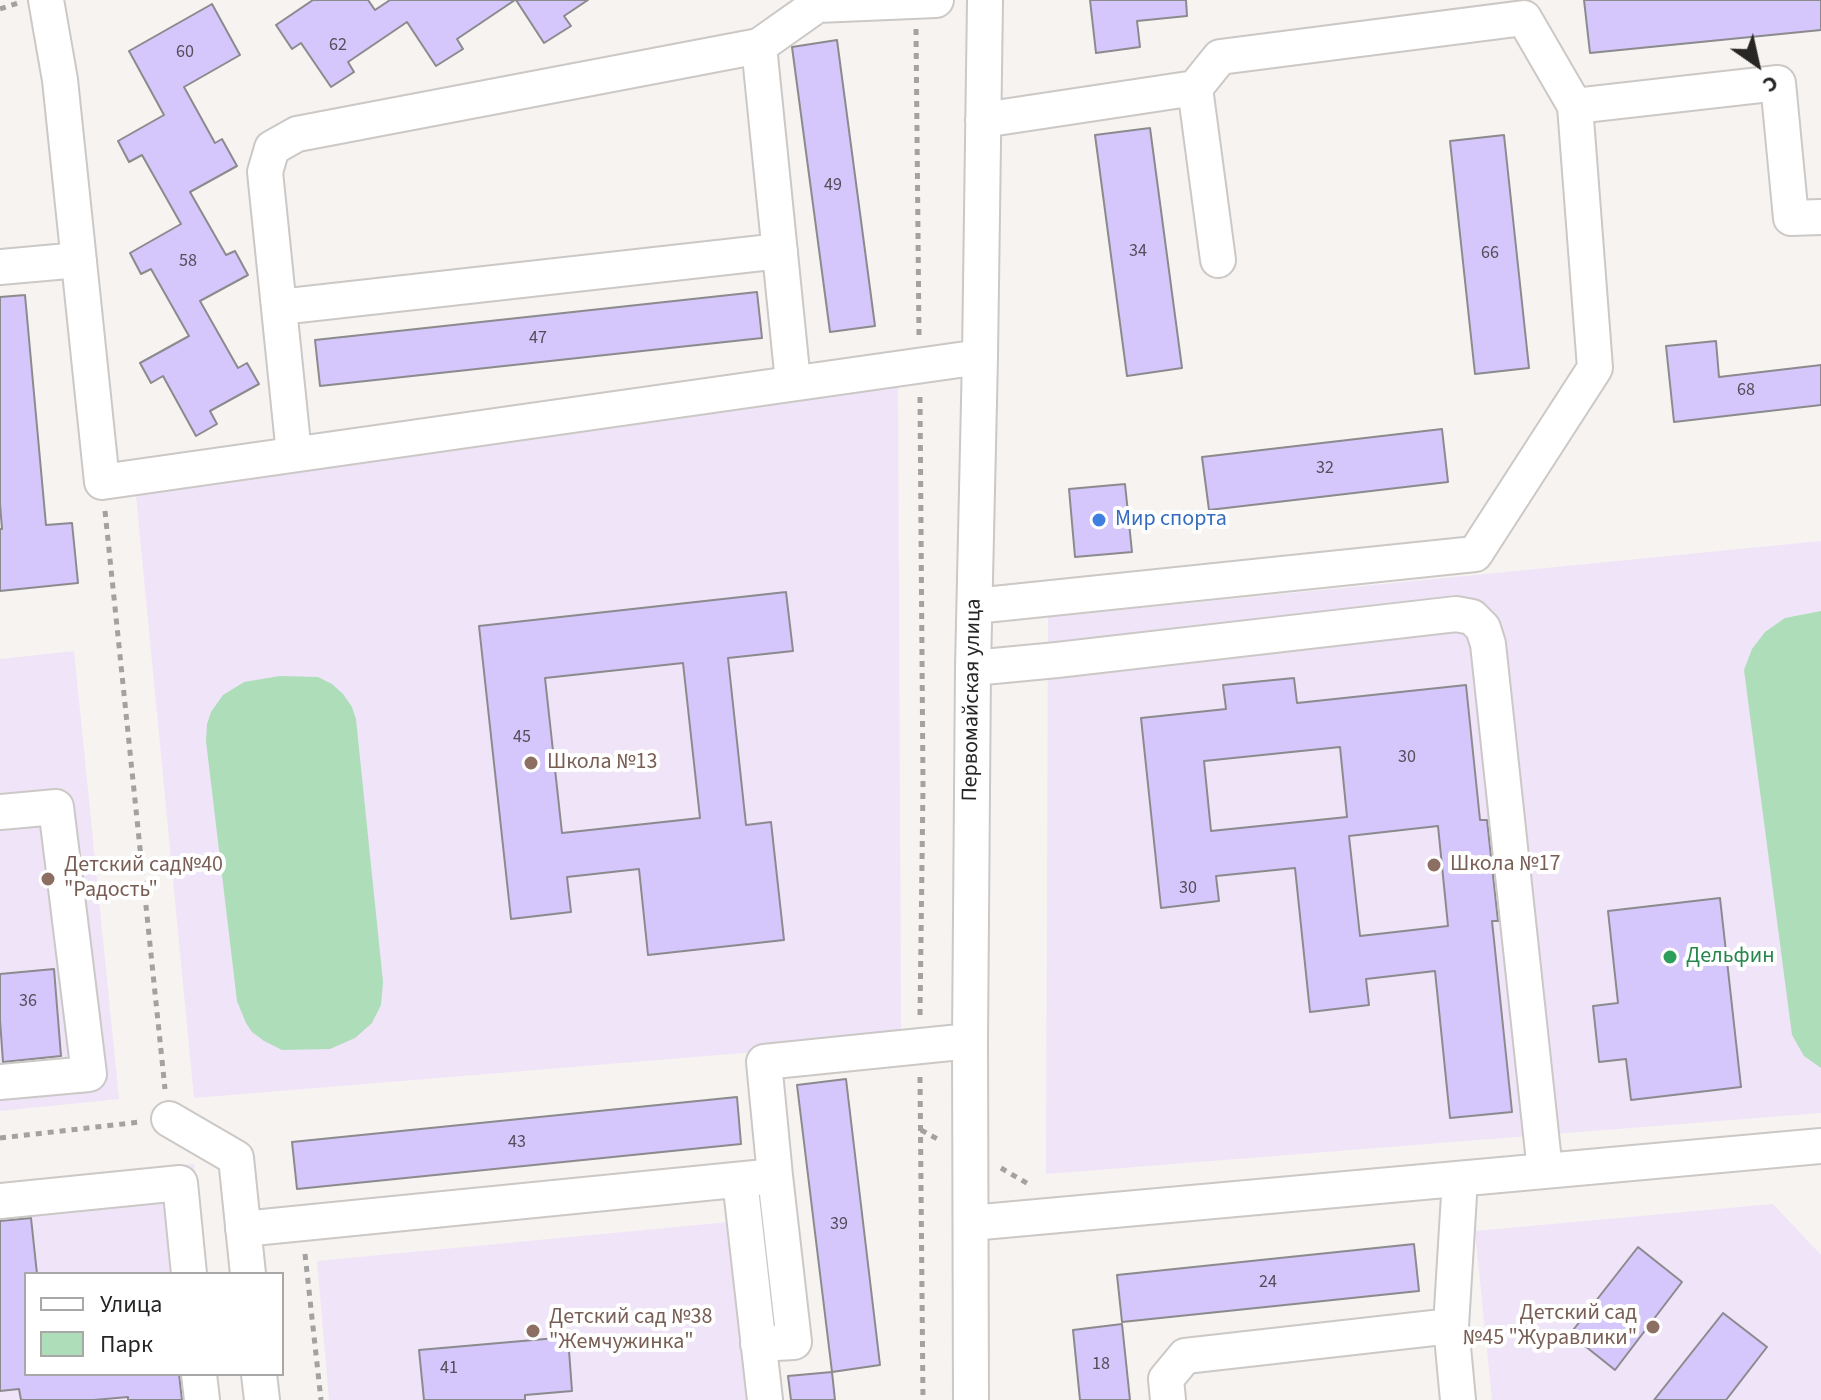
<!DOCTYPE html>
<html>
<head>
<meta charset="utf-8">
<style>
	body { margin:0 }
	#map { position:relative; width:1821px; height:1400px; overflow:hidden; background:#f6f3f1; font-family:"Source Sans 3",sans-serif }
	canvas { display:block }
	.legend { position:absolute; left:24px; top:1272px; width:260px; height:104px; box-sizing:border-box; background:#fff; border:2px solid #a9a8a8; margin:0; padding:10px 14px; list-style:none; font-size:24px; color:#272625 }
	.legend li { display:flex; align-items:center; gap:16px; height:40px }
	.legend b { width:40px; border:2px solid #a9a8a8 }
	.north { position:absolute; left:1717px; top:24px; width:80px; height:80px; -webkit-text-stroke:6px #fff; paint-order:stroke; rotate:146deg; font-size:22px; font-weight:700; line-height:32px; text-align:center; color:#272625 }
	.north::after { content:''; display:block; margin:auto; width:28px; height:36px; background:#272625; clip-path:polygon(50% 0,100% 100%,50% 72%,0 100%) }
</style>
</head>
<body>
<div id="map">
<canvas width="1821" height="1400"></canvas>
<ul class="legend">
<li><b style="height:10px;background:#fff"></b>Улица</li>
<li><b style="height:22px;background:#aeddb9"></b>Парк</li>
</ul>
<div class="north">С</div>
</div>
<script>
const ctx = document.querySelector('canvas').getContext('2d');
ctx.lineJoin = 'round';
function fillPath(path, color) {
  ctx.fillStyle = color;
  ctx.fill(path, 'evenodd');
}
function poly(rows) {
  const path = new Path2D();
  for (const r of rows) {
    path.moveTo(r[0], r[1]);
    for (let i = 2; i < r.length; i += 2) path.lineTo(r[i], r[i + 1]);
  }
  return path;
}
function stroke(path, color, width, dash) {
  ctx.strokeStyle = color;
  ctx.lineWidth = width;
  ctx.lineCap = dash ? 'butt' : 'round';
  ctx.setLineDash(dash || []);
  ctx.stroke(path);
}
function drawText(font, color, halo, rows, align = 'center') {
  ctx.font = font + ' "Source Sans 3",sans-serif';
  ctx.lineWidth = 8;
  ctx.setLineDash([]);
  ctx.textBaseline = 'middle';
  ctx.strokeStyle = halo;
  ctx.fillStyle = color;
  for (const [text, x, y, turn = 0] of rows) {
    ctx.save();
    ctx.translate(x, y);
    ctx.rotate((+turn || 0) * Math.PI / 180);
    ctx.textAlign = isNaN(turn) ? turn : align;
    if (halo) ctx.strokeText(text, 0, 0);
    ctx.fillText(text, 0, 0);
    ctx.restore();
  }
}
const education = poly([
	[898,379,901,1040,194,1098,135,485],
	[1821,541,1821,1113,1046,1174,1048,617],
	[74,651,119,1099,0,1111,0,659],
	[194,1164,205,1274,26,1274,26,1374,216,1374,218,1400,0,1400,0,1184],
	[1773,1204,1821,1255,1821,1400,1492,1400,1475,1231],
	[729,1222,753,1400,329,1400,317,1261]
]);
const green = poly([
	[1821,611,1821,1068,1804,1056,1792,1035,1744,670,1752,649,1765,632,1785,618],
	[280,676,318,677,332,684,343,694,352,707,356,719,383,982,381,1005,372,1023,355,1038,330,1049,282,1050,264,1041,252,1032,246,1023,237,1001,206,741,207,724,211,712,223,695,244,682]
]);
const building = poly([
	[313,0,368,0,375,10,390,0,515,0,457,39,463,49,436,66,407,22,348,62,354,72,331,87,301,43,292,49,276,25,313,0],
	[516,0,588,0,564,16,571,26,544,43,516,0],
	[1090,0,1186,0,1187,16,1137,21,1140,47,1096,53,1090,0],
	[1584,0,1821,0,1821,30,1590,53,1584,0],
	[212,4,240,55,184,87,215,143,222,139,237,166,190,192,226,255,235,251,248,275,200,301,238,368,247,363,259,384,210,411,217,424,196,436,163,376,151,383,140,363,189,336,151,269,141,274,130,253,181,224,142,155,129,162,118,141,164,115,129,51,212,4],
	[837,40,875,326,830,332,792,47,837,40],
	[1150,128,1182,368,1127,376,1095,135,1150,128],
	[1504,135,1529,368,1475,374,1450,141,1504,135],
	[757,292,762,338,320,386,315,340,757,292],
	[25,295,46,525,72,523,78,583,0,591,0,529,2,529,0,504,0,297,25,295],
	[1716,341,1719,377,1821,365,1821,405,1674,422,1666,346,1716,341],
	[1442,429,1448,482,1209,510,1202,457,1442,429],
	[1125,484,1132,552,1075,557,1069,489,1125,484],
	[786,592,793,651,728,658,746,825,771,822,784,940,648,955,639,869,567,877,571,912,511,919,479,626,786,592],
	[683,663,700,818,562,833,545,678,683,663],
	[1294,678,1297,703,1466,685,1480,820,1487,820,1498,921,1492,921,1512,1112,1450,1118,1435,971,1366,979,1369,1005,1310,1012,1295,868,1216,876,1219,901,1161,908,1141,718,1226,709,1223,685,1294,678],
	[1340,747,1347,817,1211,831,1204,761,1340,747],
	[1438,826,1448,926,1360,936,1349,836,1438,826],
	[1720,898,1741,1087,1631,1100,1626,1059,1599,1062,1593,1006,1618,1003,1608,911,1720,898],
	[54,969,61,1056,3,1062,0,1020,0,974,54,969],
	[846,1079,880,1365,832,1372,797,1085,846,1079],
	[737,1097,741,1144,297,1189,292,1142,737,1097],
	[31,1218,37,1274,26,1274,26,1374,179,1374,182,1400,128,1400,128,1397,94,1400,21,1400,19,1389,0,1391,0,1221,31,1218],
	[1414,1244,1419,1291,1122,1322,1117,1275,1414,1244],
	[1638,1247,1682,1282,1615,1370,1570,1334,1638,1247],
	[1723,1313,1767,1347,1726,1400,1654,1400,1723,1313],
	[1122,1324,1130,1400,1080,1400,1073,1330,1122,1324],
	[568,1337,572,1391,525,1395,525,1400,424,1400,419,1350,568,1337],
	[832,1372,835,1400,791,1400,788,1376,832,1372]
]);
const path = poly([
	[0,9,18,3],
	[916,29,919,335],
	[920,397,923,786,920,1015],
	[105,511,165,1089],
	[920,1077,923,1400],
	[921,1130,941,1141],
	[0,1138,140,1122],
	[1001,1168,1030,1185],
	[305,1254,321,1400]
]);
const minor = poly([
	[46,0,60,80,102,482,980,357],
	[759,46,793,382],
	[983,120,1195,88],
	[1218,260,1195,88,1220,57,1524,18,1575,106],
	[0,267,79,260],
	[280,307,780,251],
	[294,454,265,172,272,148,297,134,759,46,817,5,936,0],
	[975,606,1475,554,1595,368,1575,106,1778,83,1791,218,1821,217],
	[973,668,1057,660,1456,614,1472,617,1483,628,1488,644,1545,1171],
	[0,812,56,807,89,1074,0,1082],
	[169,1119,236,1158,248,1274],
	[740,1180,765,1400],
	[0,1201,180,1183,189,1274],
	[971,1223,1821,1146],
	[243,1229,775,1176,764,1062,970,1041],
	[758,1344,794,1342,775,1176],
	[199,1374,202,1400],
	[259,1374,262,1400],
	[971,1400,970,1041,973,668,980,357,985,0],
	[1168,1400,1166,1379,1185,1356,1451,1326],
	[1458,1400,1451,1326,1460,1179]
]);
const markers = [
	[1099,520,8,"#3f7fe0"],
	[531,763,8,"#8d6e63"],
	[1434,865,8,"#8d6e63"],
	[48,879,8,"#8d6e63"],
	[1670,957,8,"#2e9e5b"],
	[1653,1327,8,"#8d6e63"],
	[533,1331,8,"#8d6e63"]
];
const numberNames = [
	["62",338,46],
	["60",185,53],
	["49",833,186],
	["34",1138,252],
	["66",1490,254],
	["58",188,262],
	["47",538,339],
	["68",1746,391],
	["32",1325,469],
	["45",522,738],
	["30",1407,758],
	["30",1188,889],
	["36",28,1002],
	["43",517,1143],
	["39",839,1225],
	["24",1268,1283],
	["18",1101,1365],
	["41",449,1369]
];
const shopNames = [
	["Мир спорта",1115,520]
];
const streetNames = [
	["Первомайская улица",973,700,-89]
];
const educationNames = [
	["Школа №13",547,763],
	["Школа №17",1450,865],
	["Детский сад№40",64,866],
	["\"Радость\"",64,891],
	["Детский сад",1637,1314,"right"],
	["№45 \"Журавлики\"",1637,1339,"right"],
	["Детский сад №38",549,1318],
	["\"Жемчужинка\"",549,1343]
];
const leisureNames = [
	["Дельфин",1686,957]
];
fillPath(education, '#f0e4f9');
fillPath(green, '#aeddb9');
fillPath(building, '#d5c6fb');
stroke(building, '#8b8a8d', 2);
stroke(minor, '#cbc8c6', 38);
stroke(path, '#a4a2a0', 5, [6, 6]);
stroke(minor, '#fff', 34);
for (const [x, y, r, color] of markers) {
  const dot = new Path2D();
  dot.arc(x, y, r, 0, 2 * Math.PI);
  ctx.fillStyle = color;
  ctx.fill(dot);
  stroke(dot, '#fff', 3);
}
drawText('18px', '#524e5a', null, numberNames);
drawText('22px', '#366cbe', '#fff', shopNames, 'left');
drawText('22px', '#272625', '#fff', streetNames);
drawText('22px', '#785e54', '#fff', educationNames, 'left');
drawText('22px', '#27864d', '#fff', leisureNames, 'left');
</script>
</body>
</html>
